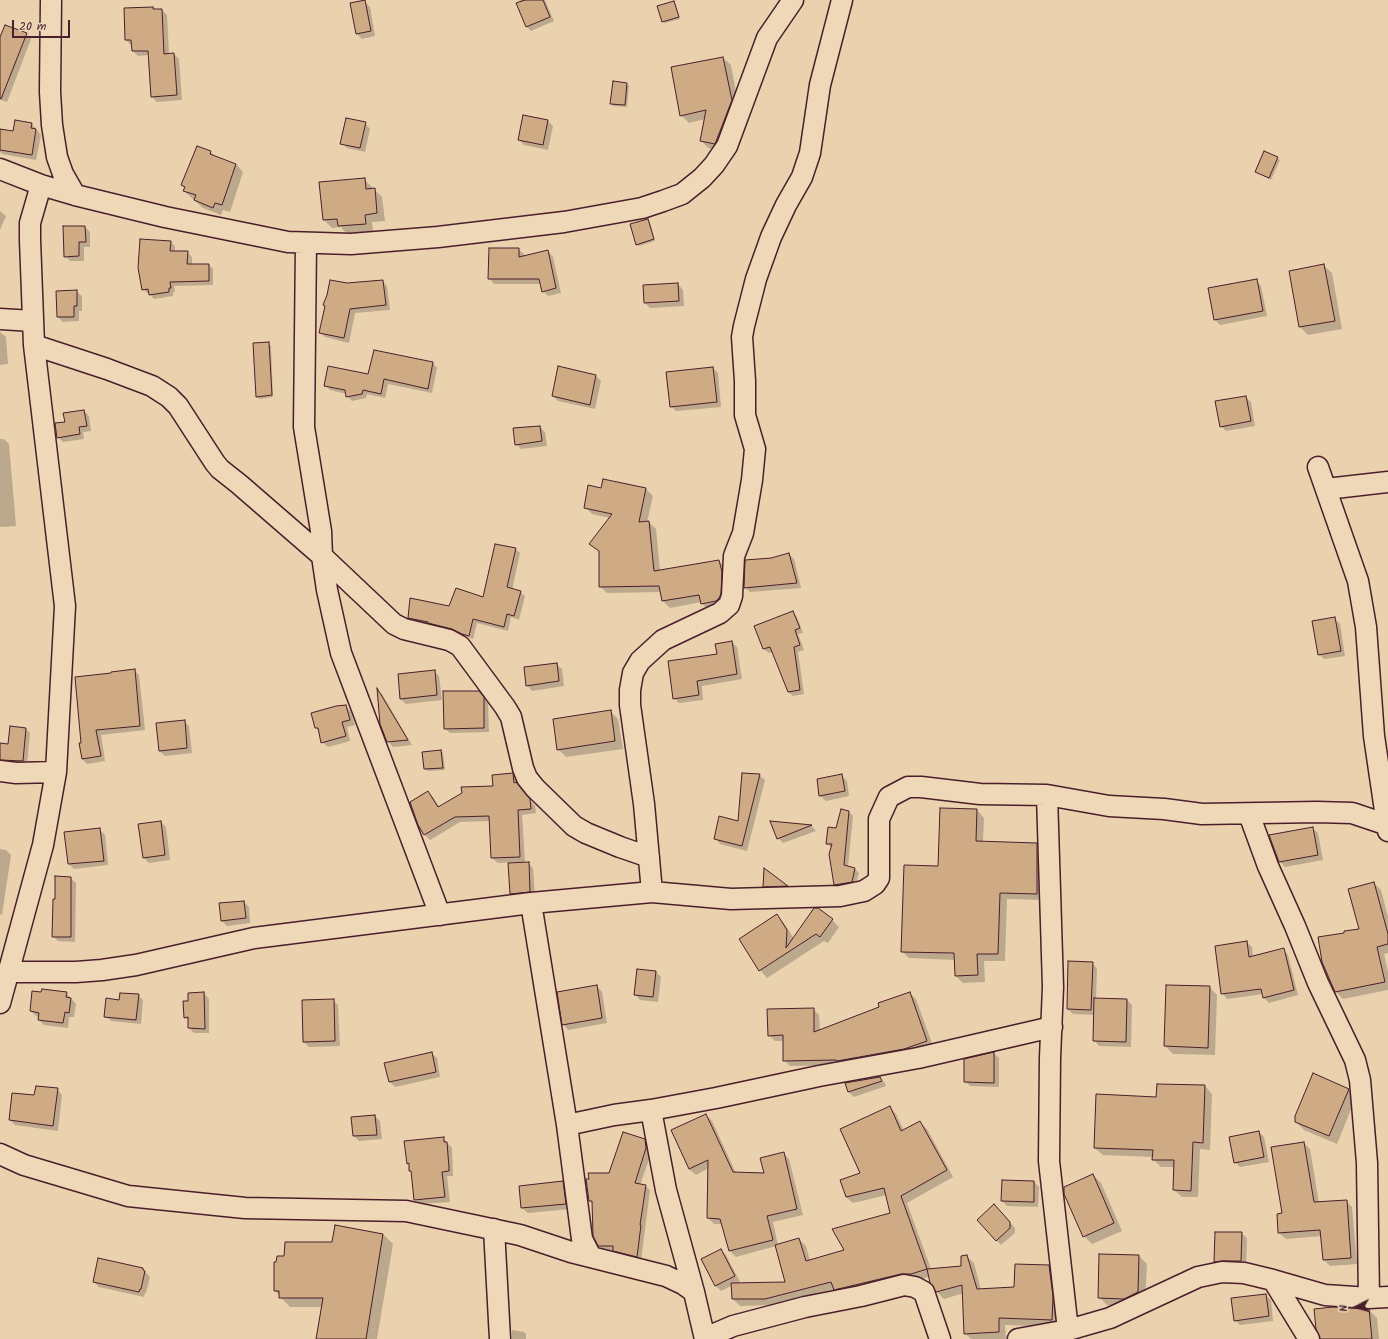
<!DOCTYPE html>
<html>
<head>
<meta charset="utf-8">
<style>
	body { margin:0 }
	#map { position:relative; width:1388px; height:1339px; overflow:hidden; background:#ebd2af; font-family:Kalam,sans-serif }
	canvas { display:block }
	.north { position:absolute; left:1336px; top:1287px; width:40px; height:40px; -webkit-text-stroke:3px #eed8b7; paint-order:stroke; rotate:264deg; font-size:11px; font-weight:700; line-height:16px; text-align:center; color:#4a1f2b }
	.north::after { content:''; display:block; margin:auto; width:14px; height:18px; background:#4a1f2b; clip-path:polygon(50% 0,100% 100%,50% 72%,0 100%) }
	.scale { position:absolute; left:12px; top:20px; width:58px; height:18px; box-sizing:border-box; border:2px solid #4a1f2b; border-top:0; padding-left:5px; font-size:12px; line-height:14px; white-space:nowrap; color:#4a1f2b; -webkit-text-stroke:3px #eed8b7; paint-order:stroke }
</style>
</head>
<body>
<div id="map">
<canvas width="1388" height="1339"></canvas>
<div class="north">N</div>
<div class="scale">20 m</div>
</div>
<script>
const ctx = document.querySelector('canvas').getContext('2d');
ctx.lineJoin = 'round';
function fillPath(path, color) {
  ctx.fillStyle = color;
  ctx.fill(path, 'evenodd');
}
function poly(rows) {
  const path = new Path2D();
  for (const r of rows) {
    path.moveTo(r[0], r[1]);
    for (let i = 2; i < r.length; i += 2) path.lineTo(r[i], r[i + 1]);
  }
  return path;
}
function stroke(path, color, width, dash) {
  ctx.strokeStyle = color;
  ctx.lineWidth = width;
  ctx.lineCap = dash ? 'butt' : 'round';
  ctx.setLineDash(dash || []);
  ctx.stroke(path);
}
const shadow = poly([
	[519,0,545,0,554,21,531,31,527,27,518,4,521,3],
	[364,1,370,7,375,36,362,39,357,34],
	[674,2,676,5,680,19,665,23,663,21],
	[152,8,155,10,162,10,167,15,169,54,174,54,179,59,182,100,157,102,152,97,149,55,138,56,133,51,133,45,131,45,126,40,125,9],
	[26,34,31,39,7,102,0,100,0,40],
	[723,58,731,65,739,108,722,151,708,148,701,140,705,119,689,123,681,115],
	[627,84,629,86,627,107,613,106,611,103],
	[548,121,553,126,548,150,524,145,519,140],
	[365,123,370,129,365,152,347,148,342,143],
	[32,124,41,135,36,160,2,154,0,152,0,130,14,132],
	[198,147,211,152,216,158,236,164,243,172,230,212,223,210,221,215,203,208,184,191,185,188,182,185],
	[1265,152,1280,160,1271,180,1256,172],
	[364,179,372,187,373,190,374,189,382,197,385,221,372,222,373,231,347,234,341,227,332,228,324,220,320,183],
	[0,211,6,216,0,230],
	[648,220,650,222,655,241,639,246,637,244],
	[85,227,90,232,90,247,84,247,84,261,70,261,65,256],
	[171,242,175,246,175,252,187,252,192,257,192,265,209,265,213,269,213,285,174,286,175,292,173,292,173,296,154,299,149,293,147,293,143,289],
	[518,249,524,254,524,257,548,251,553,257,561,293,548,296,543,291,541,284,494,284,489,278],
	[1324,266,1332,273,1342,329,1308,335,1300,327,1290,272],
	[1256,280,1261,286,1267,316,1220,325,1215,320],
	[382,281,387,286,390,310,355,313,349,343,325,337,320,332,347,284],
	[678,284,683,290,684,306,650,308,645,303,644,286],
	[76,291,82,296,82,311,79,311,79,321,63,322,58,317],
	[0,332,6,337,8,364,0,365],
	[268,343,271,346,273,397,259,399,256,396],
	[433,363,437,368,432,393,388,384,385,398,367,394,366,398,352,401,347,396,347,394,330,390,325,385],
	[559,368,596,376,601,381,595,409,558,401,553,396],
	[713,368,718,373,721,407,676,411,671,406],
	[1246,397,1251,402,1255,426,1226,431,1221,426],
	[84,411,89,416,91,431,83,432,84,439,63,442,58,437,66,423],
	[540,427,545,432,547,446,521,449,516,444,514,429],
	[0,439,4,439,9,444,16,526,1,527,0,526],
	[602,489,646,489,653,496,647,522,649,522,656,529,660,571,719,561,726,568,727,601,708,610,701,602,670,608,663,601,661,592,607,593,600,586,600,552,591,544,610,518,592,514,585,507],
	[515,549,520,553,512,590,520,592,525,596,519,620,511,617,508,631,477,623,473,639,457,633,433,627,431,625,414,622,409,618,484,598],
	[789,554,794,559,801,588,750,592,745,587,771,559],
	[793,612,797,617,803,633,798,634,804,650,798,652,804,694,793,696,788,692,773,652,769,653,764,649,756,626],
	[1334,618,1340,624,1345,656,1324,659,1319,654],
	[732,642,737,647,742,679,702,686,703,700,679,703,674,698],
	[556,664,562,669,564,686,532,691,527,685],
	[134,670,139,675,145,730,101,735,105,761,87,764,82,759,80,744,82,743],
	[434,671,439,676,442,700,406,704,401,699],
	[378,691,382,694,412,745,393,747,388,741],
	[484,697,488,703,489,732,450,733,445,728],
	[346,706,351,712,355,725,347,727,350,741,328,747,322,742,319,731,316,728],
	[610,711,618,719,623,749,566,757,558,749],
	[184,721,189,726,192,753,165,756,159,751],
	[26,729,30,733,27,765,0,765,0,744,9,745],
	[441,751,443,753,445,770,428,771,425,769,424,753],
	[512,774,518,780,518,786,535,806,536,813,522,815,525,862,498,863,492,858,490,821,460,822,430,840,425,835,419,824,428,792,433,797,440,808,494,787],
	[759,775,765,780,747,851,720,844,715,838,739,822],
	[841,775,847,781,849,796,826,801,820,796],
	[977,810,984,818,983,842,1037,844,1044,851,1043,900,1007,899,1005,961,984,961,985,982,963,983,956,976,955,960,909,958,902,951,939,867],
	[849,812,853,816,848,867,855,869,859,873,855,886,839,888,835,884,832,848,827,844],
	[161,822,166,827,170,860,149,863,144,858,139,825],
	[772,822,812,826,816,831,783,843,778,838],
	[1312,828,1318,833,1323,860,1285,867,1280,862],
	[99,829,105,835,108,865,74,869,69,864],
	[0,849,6,850,11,855,2,915,0,914],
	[528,863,533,868,535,896,516,899,511,894],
	[765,870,787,887,791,891,770,891,764,886],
	[71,878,76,883,75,942,58,941,53,936,56,900],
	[1374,883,1381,890,1388,917,1388,953,1384,954,1388,972,1388,990,1343,999,1336,992,1323,962,1345,934,1360,929],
	[244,902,249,907,250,923,227,926,221,920],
	[777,916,784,923,794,939,832,920,839,927,828,943,824,941,767,978,760,970,740,939],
	[1246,942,1252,947,1253,957,1283,949,1288,955,1298,995,1269,1003,1264,998,1263,994,1227,999,1222,993],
	[1092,963,1097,968,1096,999,1127,1000,1132,1005,1131,1047,1099,1046,1094,1040,1095,1015,1073,1014,1068,1009],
	[656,972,661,977,658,1002,640,1000,635,994],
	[597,986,602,992,607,1023,568,1030,563,1024],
	[1209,987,1217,995,1215,1055,1173,1054,1165,1046],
	[66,993,76,1004,74,1017,69,1017,68,1028,44,1025,39,1020,39,1017,36,1016,31,1011],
	[204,993,209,999,209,1033,194,1033,189,1028,189,1021,185,1017,189,1002,189,994],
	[910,993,916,999,933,1046,842,1065,790,1066,784,1060,784,1041,775,1041,769,1035,813,1009,819,1015,820,1031,880,1007],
	[138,995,143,1000,141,1024,111,1021,105,1016,120,1001],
	[333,1000,338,1005,340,1046,309,1047,304,1042],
	[431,1053,437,1058,440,1077,395,1087,390,1082],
	[994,1053,999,1058,999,1087,970,1086,965,1081,965,1060],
	[880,1078,885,1083,886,1086,854,1097,849,1092],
	[1205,1086,1212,1094,1210,1150,1200,1149,1198,1197,1182,1197,1174,1190,1175,1167,1161,1167,1153,1159,1153,1157,1103,1155,1095,1148,1157,1098],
	[57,1089,62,1095,58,1131,15,1125,10,1120,35,1097],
	[1348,1089,1356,1097,1337,1144,1304,1130,1296,1122],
	[890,1107,896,1114,904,1131,920,1122,927,1129,953,1177,907,1203,931,1269,962,1267,966,1256,974,1263,981,1290,1015,1288,1049,1266,1056,1274,1059,1327,1005,1325,1006,1339,971,1339,965,1333,964,1293,944,1299,937,1292,930,1276,918,1281,841,1296,834,1289,772,1305,740,1306,733,1299,733,1285,721,1291,716,1286,702,1260,721,1250,726,1255,740,1282,736,1284,786,1283,776,1246,736,1257,730,1251,722,1224,714,1224,708,1218,709,1168,696,1175,689,1169,706,1115,712,1121,736,1173,765,1174,783,1153,789,1159,803,1215,773,1222,778,1245,799,1239,806,1246,810,1261,845,1250,892,1214,887,1195,853,1203,846,1197,862,1173],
	[375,1116,380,1121,382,1139,359,1141,354,1136,352,1118],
	[1259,1132,1264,1137,1269,1162,1240,1167,1235,1162],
	[443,1138,452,1148,453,1176,447,1176,450,1202,420,1204,415,1199,412,1172,410,1171,410,1166,408,1163],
	[644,1140,649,1145,651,1154,640,1185,645,1186,650,1190,641,1261,619,1255,613,1250,604,1250,599,1245,593,1204,590,1201,590,1180,609,1174],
	[1304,1143,1310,1149,1319,1203,1346,1201,1352,1207,1357,1264,1330,1266,1324,1260,1322,1236,1286,1239,1279,1233,1283,1214],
	[1093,1175,1101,1183,1122,1231,1092,1244,1084,1236],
	[562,1182,568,1188,570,1209,528,1213,522,1208,520,1187],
	[1034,1182,1039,1187,1038,1207,1007,1206,1002,1201],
	[999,1210,1015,1228,1015,1233,1001,1245,996,1240],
	[1241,1233,1247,1238,1246,1266,1220,1266,1215,1261],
	[383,1234,393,1244,377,1339,317,1339,322,1307,290,1307,275,1291,285,1257,333,1243],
	[1139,1256,1147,1264,1145,1300,1133,1306,1107,1305,1099,1297],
	[143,1269,150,1277,146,1293,145,1293,144,1297,99,1287,94,1282],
	[1265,1295,1271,1300,1273,1321,1240,1325,1235,1320],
	[1369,1310,1377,1318,1379,1339,1321,1339],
	[512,1330,524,1332,526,1334,526,1339,512,1339]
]);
const building = poly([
	[365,0,371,31,356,34,350,3,365,0],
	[525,0,543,0,550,17,526,27,516,3,525,0],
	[674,1,679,17,662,22,657,6,674,1],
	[153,7,153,9,162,9,164,54,174,53,177,95,151,97,148,51,132,51,131,40,125,40,124,8,153,7],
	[5,25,27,33,1,99,0,98,0,37,5,25],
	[723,57,732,100,715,144,700,141,706,110,680,116,671,67,723,57],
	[613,81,627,83,625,105,610,104,613,81],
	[523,115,548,120,543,145,518,140,523,115],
	[346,118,366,122,360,148,340,144,346,118],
	[15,120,32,123,31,128,36,129,32,155,0,150,0,129,13,131,15,120],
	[197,146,211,151,210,154,236,164,222,205,215,203,213,208,194,200,196,195,183,191,185,187,181,185,197,146],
	[1264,151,1278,157,1269,178,1255,172,1264,151],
	[365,178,366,189,375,188,377,213,365,215,366,224,338,226,337,219,323,220,319,182,365,178],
	[648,219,654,239,636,245,630,224,648,219],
	[63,226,85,226,86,242,79,242,79,256,64,257,63,226],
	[140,239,171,241,170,251,188,251,187,264,209,264,209,281,170,282,171,288,169,288,169,292,149,295,148,289,142,290,138,268,140,239],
	[489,248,519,248,519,257,548,250,556,288,542,292,539,279,488,279,489,248],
	[1324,264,1335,321,1299,327,1289,271,1324,264],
	[1257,279,1263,311,1214,320,1208,288,1257,279],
	[330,280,347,283,383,280,386,305,350,309,344,338,319,333,325,306,323,305,327,295,330,280],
	[678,283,679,301,644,303,643,285,678,283],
	[77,290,77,306,74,306,74,317,57,317,56,291,77,290],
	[269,342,272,395,256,397,253,343,269,342],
	[374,350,433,362,428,389,384,379,381,394,363,390,362,394,346,397,345,390,324,386,328,366,368,374,374,350],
	[558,366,596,375,590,405,552,396,558,366],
	[713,367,717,402,670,407,666,372,713,367],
	[1246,396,1251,421,1220,427,1215,401,1246,396],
	[84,410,87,426,79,427,80,434,57,438,55,423,65,422,63,413,84,410],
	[540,426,542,441,515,445,513,428,540,426],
	[603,479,646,488,639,522,649,521,654,571,719,560,722,572,721,594,719,598,716,601,701,604,699,595,662,601,659,586,599,587,599,551,589,544,612,514,584,508,588,485,601,488,603,479],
	[495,544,516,548,507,587,521,591,514,616,507,614,504,627,473,619,469,636,462,634,452,629,428,623,428,622,408,618,410,598,449,606,456,588,483,597,495,544],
	[789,553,797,583,744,588,745,560,771,558,789,553],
	[793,611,800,628,795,630,800,645,794,647,800,690,788,692,770,647,763,649,754,626,793,611],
	[1335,617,1341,651,1318,655,1312,621,1335,617],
	[732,641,737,674,697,681,699,695,673,699,668,661,717,654,715,644,732,641],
	[557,663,559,681,526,686,524,667,557,663],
	[135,669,140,726,96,730,101,756,82,759,79,743,81,743,75,677,111,673,111,672,135,669],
	[435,670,437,695,400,699,398,674,435,670],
	[377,688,408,740,387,742,380,724,377,688],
	[443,691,479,691,484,697,484,728,444,729,443,691],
	[346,705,350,720,342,722,346,736,321,743,318,728,315,728,311,713,336,706,346,705],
	[611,710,615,741,557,750,553,719,611,710],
	[185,720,187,748,159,751,156,723,185,720],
	[10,726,26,728,23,761,0,760,0,743,8,744,10,726],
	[441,750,443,768,424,769,422,752,441,750],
	[513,773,514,783,516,782,530,799,531,809,518,810,520,857,491,858,489,816,455,817,424,835,418,825,410,802,428,791,438,807,462,793,461,787,493,786,492,775,513,773],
	[742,773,760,774,742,846,714,839,719,816,738,821,742,773],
	[842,774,845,791,819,796,817,779,842,774],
	[940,808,977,809,976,841,1037,843,1037,894,1000,893,998,954,977,954,978,975,955,976,954,953,901,952,904,865,938,866,940,808],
	[841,809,849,811,844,865,855,868,852,882,834,885,829,854,832,844,826,844,828,827,836,828,841,809],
	[161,821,165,855,143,858,138,824,161,821],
	[770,821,812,825,777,839,770,821],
	[1313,827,1318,855,1279,862,1269,835,1313,827],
	[100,828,104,861,68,864,64,832,100,828],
	[529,862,530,892,510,894,508,863,529,862],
	[764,868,788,886,763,887,764,868],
	[55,876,71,877,71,937,52,937,53,899,55,899,55,876],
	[1374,882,1388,934,1388,944,1377,947,1385,982,1335,992,1322,962,1318,937,1344,933,1344,931,1359,929,1348,889,1374,882],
	[244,901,246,918,221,921,219,903,244,901],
	[814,908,818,908,833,919,820,937,816,934,759,971,739,939,777,914,787,930,786,948,814,908],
	[1247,941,1249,957,1284,948,1294,990,1263,998,1261,989,1221,994,1215,946,1247,941],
	[1068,961,1093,962,1091,1010,1067,1009,1068,961],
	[637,969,656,971,653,997,634,995,637,969],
	[597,985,602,1018,562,1025,557,992,597,985],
	[1166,985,1210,986,1208,1048,1164,1046,1166,985],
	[42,989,67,992,66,997,71,998,69,1013,65,1012,63,1023,38,1020,39,1013,30,1011,32,991,41,992,42,989],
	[204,992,205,1029,188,1028,188,1017,184,1018,183,1001,188,1001,188,993,204,992],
	[910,992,927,1041,904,1049,837,1061,836,1060,783,1061,783,1035,768,1036,767,1009,814,1008,814,1032,879,1007,878,1003,910,992],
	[120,993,139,994,136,1020,104,1017,106,998,119,1000,120,993],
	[1094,998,1127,999,1126,1042,1093,1041,1094,998],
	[334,999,335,1041,303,1042,302,1000,334,999],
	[432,1052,436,1072,389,1082,384,1063,432,1052],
	[994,1052,994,1083,964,1082,964,1059,994,1052],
	[1313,1073,1349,1089,1329,1136,1295,1122,1295,1116,1313,1073],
	[880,1077,882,1081,848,1092,845,1083,880,1077],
	[1157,1084,1205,1085,1203,1143,1193,1142,1191,1191,1173,1190,1174,1160,1152,1160,1153,1150,1094,1148,1096,1094,1156,1097,1157,1084],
	[36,1086,58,1088,53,1126,9,1120,12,1093,34,1095,36,1086],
	[890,1106,901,1131,920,1121,947,1170,901,1196,927,1269,911,1274,901,1274,834,1290,831,1282,765,1299,732,1299,731,1283,785,1282,775,1245,799,1238,806,1261,844,1250,832,1229,890,1213,884,1188,846,1197,840,1180,860,1173,840,1129,890,1106],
	[706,1114,733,1172,764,1173,760,1158,784,1152,797,1209,767,1216,773,1240,729,1251,720,1219,707,1218,708,1160,689,1169,671,1130,706,1114],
	[375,1115,377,1135,353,1136,351,1117,375,1115],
	[1259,1131,1264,1157,1234,1163,1229,1137,1259,1131],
	[623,1132,645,1139,646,1148,635,1183,646,1185,640,1225,641,1225,637,1257,613,1251,613,1246,598,1246,593,1236,592,1201,589,1201,586,1179,589,1179,588,1173,609,1173,623,1132],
	[444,1137,444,1142,447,1142,449,1168,449,1171,442,1172,445,1197,414,1200,411,1171,409,1171,409,1163,407,1164,404,1141,444,1137],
	[1304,1142,1314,1202,1347,1200,1351,1258,1323,1260,1320,1230,1278,1233,1277,1214,1282,1213,1271,1147,1304,1142],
	[1093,1174,1114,1223,1083,1237,1064,1194,1064,1187,1093,1174],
	[1002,1180,1034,1181,1034,1202,1001,1201,1002,1180],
	[563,1181,566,1204,521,1208,519,1186,563,1181],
	[994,1204,1010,1222,1010,1228,996,1241,977,1220,994,1204],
	[335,1225,383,1234,366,1339,316,1339,323,1298,279,1298,279,1291,274,1291,274,1262,276,1262,277,1256,284,1256,285,1242,332,1242,335,1225],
	[1215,1232,1242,1232,1241,1261,1223,1261,1214,1262,1215,1232],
	[721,1249,735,1276,715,1286,701,1259,721,1249],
	[1099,1254,1139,1255,1138,1292,1124,1299,1098,1298,1099,1254],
	[967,1255,977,1289,1014,1287,1015,1264,1049,1265,1053,1296,1052,1320,999,1318,999,1332,964,1334,962,1285,936,1292,930,1283,927,1269,961,1266,961,1256,967,1255],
	[98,1258,143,1268,143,1270,145,1271,141,1289,140,1289,139,1292,93,1282,98,1258],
	[1266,1294,1269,1316,1234,1321,1231,1298,1266,1294],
	[1333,1307,1369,1309,1372,1339,1320,1339,1316,1329,1314,1309,1333,1307]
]);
const minor = poly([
	[51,0,50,92,52,125,57,157,63,174,75,195],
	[0,169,41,185,75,195,165,217,288,242,351,244,438,237,564,222,642,208,663,201,682,194,702,178,714,165,727,146,767,38,793,0],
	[306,243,304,427,321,531,322,556,327,590,341,653,440,915],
	[0,319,33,321],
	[34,345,107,369,152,386,169,397,178,406,215,463,220,469,239,484,322,556,394,624,404,629,449,640,460,646,505,707,511,717,523,768,527,778,535,788,574,826,586,833,620,847,649,857],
	[1318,467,1358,581,1366,627,1374,736,1388,831],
	[1326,489,1388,482],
	[0,771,16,773,56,772],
	[1047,795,1053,987,1050,1058,1049,1161,1068,1330],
	[1249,814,1268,866,1295,926,1318,983,1355,1060,1360,1080,1367,1163,1369,1298],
	[652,892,644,804,630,705,630,690,633,673,640,661,663,640,720,613,729,605,732,596,734,556,743,533,752,480,755,449,745,415,745,381,742,337,744,326,756,279,771,237,786,205,802,177,810,153,820,85,842,0],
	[531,903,567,1125,582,1239,591,1257],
	[8,972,76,972,102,970,136,965,254,938,531,903,652,892,731,899,840,896,864,891,875,884,879,878,879,819,889,797,908,787,921,787,980,794,1047,795,1109,806,1164,809,1202,814,1317,812,1352,813,1388,825],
	[0,1003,43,845,56,772,65,606,34,345,30,240,30,223,41,185],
	[651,1110,666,1190,694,1292],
	[567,1125,614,1115,651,1110,716,1098,819,1076,918,1058,1052,1027],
	[0,1154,24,1165,128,1196,245,1208,406,1211,520,1235,571,1252,666,1276,683,1284,694,1292,705,1339],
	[494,1229,500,1339],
	[1273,1280,1309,1339],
	[705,1338,733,1326,805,1307,861,1296,904,1285,915,1287,924,1292,940,1339],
	[1018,1339,1068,1330,1110,1318,1198,1277,1222,1272,1244,1273,1273,1280,1325,1295,1369,1298,1388,1297]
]);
fillPath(shadow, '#0003');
fillPath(building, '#ceaa85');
stroke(building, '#4a1f2b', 1);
stroke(minor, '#4a1f2b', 23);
stroke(minor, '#eed8b7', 20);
</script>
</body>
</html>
